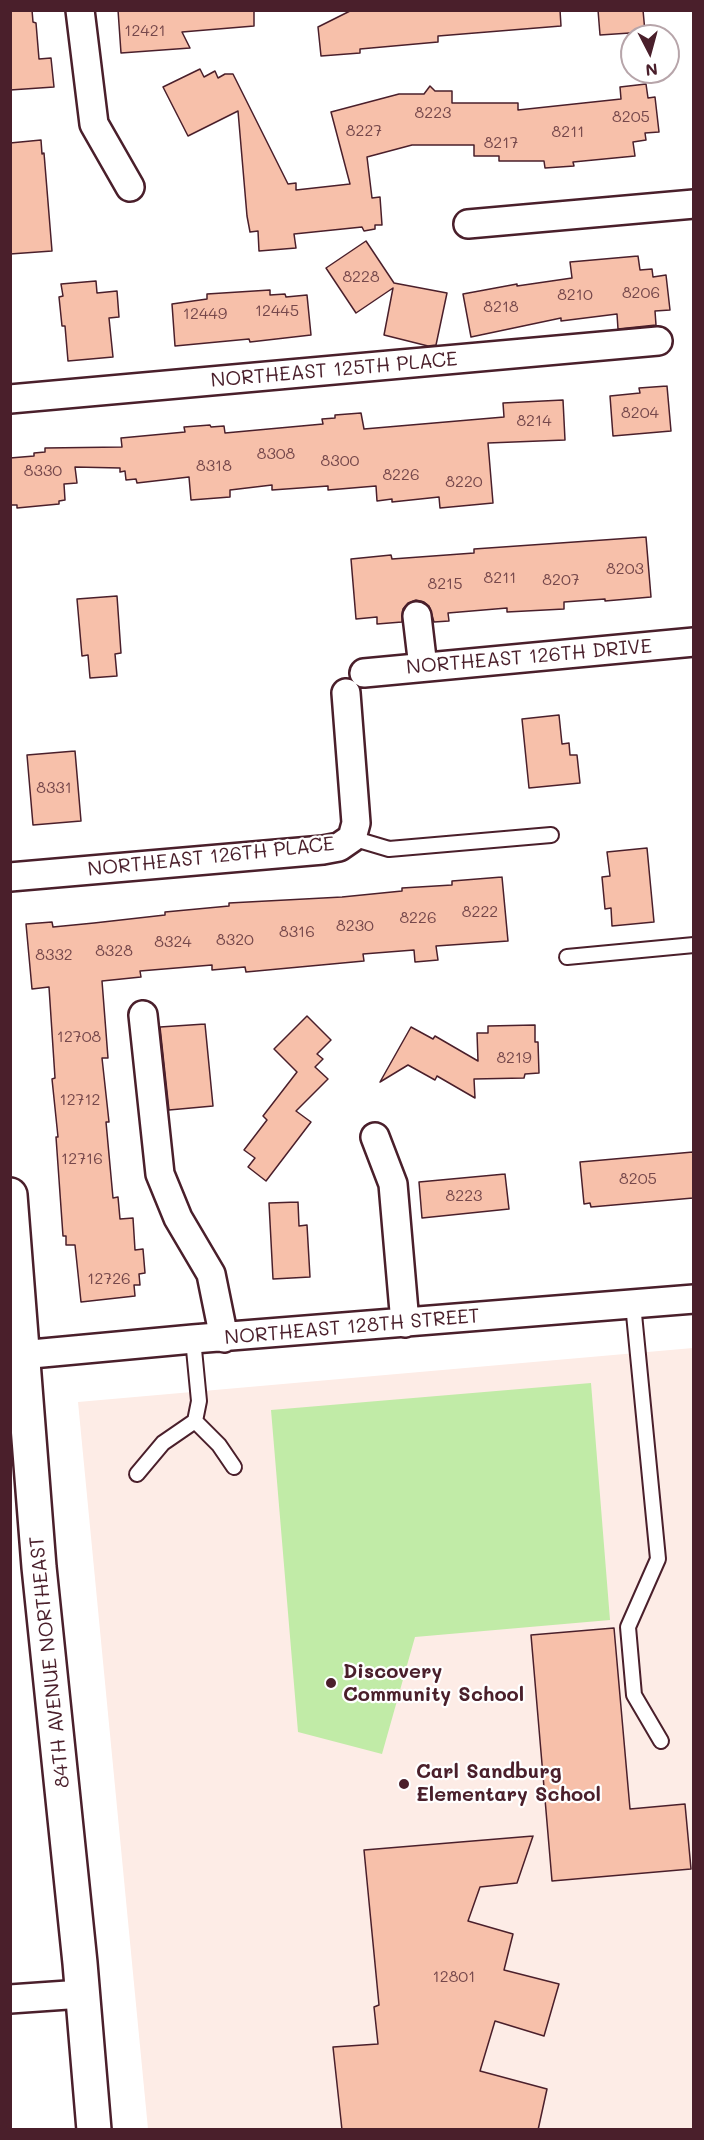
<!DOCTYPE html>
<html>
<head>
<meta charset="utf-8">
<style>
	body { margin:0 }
	#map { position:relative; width:704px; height:2140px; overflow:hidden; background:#fff; font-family:Mali,sans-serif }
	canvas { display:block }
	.frame { position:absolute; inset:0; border:12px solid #4a1f2b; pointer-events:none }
	.north { position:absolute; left:620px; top:24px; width:60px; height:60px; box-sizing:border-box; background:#fff; border:2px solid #b7a5aa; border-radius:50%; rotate:174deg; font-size:16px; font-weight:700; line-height:24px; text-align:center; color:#4a1f2b }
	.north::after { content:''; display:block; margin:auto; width:21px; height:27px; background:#4a1f2b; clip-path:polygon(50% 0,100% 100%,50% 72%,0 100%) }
</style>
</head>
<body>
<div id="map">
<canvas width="704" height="2140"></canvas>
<div class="frame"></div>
<div class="north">N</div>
</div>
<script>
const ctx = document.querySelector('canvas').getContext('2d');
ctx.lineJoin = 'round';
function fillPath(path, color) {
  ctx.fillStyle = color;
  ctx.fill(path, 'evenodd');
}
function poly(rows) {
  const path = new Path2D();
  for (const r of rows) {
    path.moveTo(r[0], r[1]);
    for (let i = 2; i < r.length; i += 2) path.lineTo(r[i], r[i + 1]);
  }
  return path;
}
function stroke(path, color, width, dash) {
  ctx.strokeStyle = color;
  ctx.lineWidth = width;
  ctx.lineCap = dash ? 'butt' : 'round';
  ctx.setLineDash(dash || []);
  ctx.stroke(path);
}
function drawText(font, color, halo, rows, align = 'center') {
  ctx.font = font + ' Mali,sans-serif';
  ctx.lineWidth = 4.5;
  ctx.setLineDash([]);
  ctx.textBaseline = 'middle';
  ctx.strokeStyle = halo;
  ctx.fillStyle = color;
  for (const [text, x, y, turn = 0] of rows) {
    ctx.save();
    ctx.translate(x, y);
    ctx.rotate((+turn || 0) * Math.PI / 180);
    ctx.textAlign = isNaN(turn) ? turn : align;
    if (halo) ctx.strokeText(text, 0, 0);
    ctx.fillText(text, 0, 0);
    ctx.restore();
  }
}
const built = poly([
	[693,1348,693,2129,148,2129,78,1402]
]);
const green = poly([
	[591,1383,610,1620,415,1637,382,1754,298,1732,271,1410]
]);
const building = poly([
	[10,10,32,10,33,22,36,23,39,59,51,58,54,87,10,90,10,10],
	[118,10,254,10,254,26,182,32,190,48,121,53,118,10],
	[352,10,560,10,561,26,438,36,438,42,360,49,360,53,321,56,318,27,352,10],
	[598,10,643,10,645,32,600,35,598,10],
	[200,69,204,77,215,71,218,78,225,74,233,74,288,184,296,183,296,190,350,184,331,112,399,94,424,94,430,86,435,91,452,91,452,103,518,103,518,110,621,99,620,87,646,84,648,98,655,97,659,132,645,133,646,140,633,142,635,156,573,162,574,166,545,168,544,161,499,161,499,156,474,156,474,145,412,145,367,157,372,198,380,197,382,225,375,225,375,229,364,231,362,227,294,234,296,248,259,251,258,231,250,232,247,216,238,111,188,136,163,87,200,69],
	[41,140,42,154,44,153,52,251,10,254,10,143,41,140],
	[366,241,394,283,447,293,436,345,428,346,384,335,393,288,356,313,326,268,366,241],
	[638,256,640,270,652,269,653,277,666,275,670,310,655,311,656,325,618,329,617,314,561,321,561,318,471,337,463,294,517,284,517,286,572,278,570,262,638,256],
	[96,281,97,293,117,291,119,317,109,318,113,357,68,361,65,326,62,326,59,297,63,296,61,284,96,281],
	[270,290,270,295,285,294,286,297,307,295,311,335,250,342,249,339,175,346,172,304,207,299,207,294,270,290],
	[667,386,671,431,613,436,610,396,640,393,639,388,667,386],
	[563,400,565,440,488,443,493,503,440,508,439,497,392,502,392,499,377,501,376,486,328,490,328,486,272,490,272,485,230,490,230,497,191,500,189,477,137,483,136,479,126,480,125,471,120,472,120,468,75,467,77,483,64,484,65,500,59,501,59,504,17,508,17,505,10,505,10,458,34,456,34,453,45,452,45,448,122,447,121,438,185,432,184,427,210,425,211,427,224,426,225,433,323,424,322,419,335,418,335,415,361,413,364,429,504,417,503,403,563,400],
	[646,537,651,597,605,601,605,599,564,602,564,609,507,612,507,608,448,613,449,621,434,622,429,606,424,602,416,600,408,603,403,609,402,622,377,624,377,617,356,619,351,559,391,555,392,559,474,553,474,549,646,537],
	[117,596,121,653,115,654,117,676,90,678,88,655,82,656,77,599,117,596],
	[559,715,562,744,569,743,570,755,577,755,580,783,529,788,522,719,559,715],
	[75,751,81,821,33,825,27,755,75,751],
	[647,848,654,922,612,926,611,908,605,909,602,877,610,876,607,852,647,848],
	[502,877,508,941,436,946,438,960,415,962,414,950,363,954,364,961,246,972,245,967,212,970,212,965,140,971,141,977,102,981,108,1058,102,1058,109,1122,106,1122,113,1198,118,1197,120,1219,133,1218,135,1250,143,1249,145,1273,139,1274,140,1285,134,1285,135,1296,81,1302,75,1245,66,1245,66,1236,63,1236,56,1137,58,1137,52,1079,55,1078,49,987,32,989,26,924,52,922,53,927,94,923,165,915,165,912,229,906,229,903,342,897,402,891,402,888,452,885,452,881,502,877],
	[307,1016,331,1040,317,1054,323,1059,315,1067,328,1079,296,1111,311,1122,266,1181,248,1167,255,1158,244,1150,267,1120,263,1116,297,1072,274,1049,307,1016],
	[205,1024,213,1106,169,1110,160,1027,205,1024],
	[535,1025,535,1042,538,1042,539,1073,525,1074,524,1078,474,1079,475,1098,437,1076,435,1080,408,1065,380,1082,411,1027,433,1039,435,1036,478,1061,477,1033,488,1033,488,1026,535,1025],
	[693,1152,693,1198,591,1207,590,1203,584,1204,580,1162,693,1152],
	[505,1174,509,1209,422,1218,419,1182,505,1174],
	[298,1202,299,1226,307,1225,310,1277,273,1279,269,1203,298,1202],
	[614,1628,630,1809,685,1804,691,1869,552,1881,531,1635,614,1628],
	[533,1836,517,1883,480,1887,468,1921,513,1934,504,1970,559,1984,544,2036,495,2021,480,2071,547,2089,538,2130,342,2130,333,2047,378,2044,374,2007,379,2005,364,1850,533,1836]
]);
const lane = poly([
	[352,838,389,849,551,835],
	[567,957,694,945],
	[633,1304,658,1559,628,1627,634,1695,661,1741],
	[195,1421,219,1445,234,1467],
	[137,1474,163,1443,195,1421,199,1401,193,1339]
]);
const street = poly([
	[80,10,94,124,130,187],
	[468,224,694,204],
	[10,399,658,341],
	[417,616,423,667],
	[364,673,694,642],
	[10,877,323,850,339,847,352,838,356,823,346,693],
	[143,1015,160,1174,178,1218,211,1274,224,1338],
	[375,1137,393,1184,405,1323],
	[10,1356,193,1339,694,1299],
	[10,1999,82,1994]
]);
const secondary = poly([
	[10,1195,39,1567,80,1963,94,2130]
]);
const markers = [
	[331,1683,6,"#4a1f2b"],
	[404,1784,6,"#4a1f2b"]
];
const numberNames = [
	["12421",145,31],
	["8223",433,113],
	["8205",631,117],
	["8227",364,131],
	["8211",568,132],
	["8217",501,143],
	["8228",361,277],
	["8206",641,293],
	["8210",575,295],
	["8218",501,307],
	["12445",277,311],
	["12449",205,314],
	["8204",640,413],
	["8214",534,421],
	["8308",276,454],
	["8300",340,461],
	["8318",214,466],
	["8330",43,471],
	["8226",401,475],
	["8220",464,482],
	["8203",625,569],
	["8211",500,578],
	["8207",561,580],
	["8215",445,584],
	["8331",54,788],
	["8222",480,912],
	["8226",418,918],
	["8230",355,926],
	["8316",297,932],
	["8320",235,940],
	["8324",173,942],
	["8328",114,951],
	["8332",54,955],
	["12708",79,1037],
	["8219",514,1058],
	["12712",80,1100],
	["12716",82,1159],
	["8205",638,1179],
	["8223",464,1196],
	["12726",109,1279],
	["12801",454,1977]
];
const streetNames = [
	["NORTHEAST 125TH PLACE",334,370,-5],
	["NORTHEAST 126TH DRIVE",529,657,-5],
	["NORTHEAST 126TH PLACE",211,857,-6],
	["NORTHEAST 128TH STREET",352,1327,-5],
	["84TH AVENUE NORTHEAST",50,1662,-96]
];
const poiNames = [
	["Discovery",343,1672],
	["Community School",343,1695],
	["Carl Sandburg",416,1772],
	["Elementary School",416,1795]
];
fillPath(built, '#fdece6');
fillPath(green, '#c1eba7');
fillPath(building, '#f7c0aa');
stroke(building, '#4a1f2b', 1.5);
stroke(lane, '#4a1f2b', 18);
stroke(street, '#4a1f2b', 32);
stroke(secondary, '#4a1f2b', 38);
stroke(lane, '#fff', 14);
stroke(street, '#fff', 27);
stroke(secondary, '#fff', 33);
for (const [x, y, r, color] of markers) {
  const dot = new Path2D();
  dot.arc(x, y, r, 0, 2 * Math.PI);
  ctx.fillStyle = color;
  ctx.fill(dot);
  stroke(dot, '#fff', 2);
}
drawText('16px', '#75474b', null, numberNames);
drawText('20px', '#4a1f2b', '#fff', streetNames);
drawText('bold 20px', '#4a1f2b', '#fff', poiNames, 'left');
</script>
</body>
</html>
